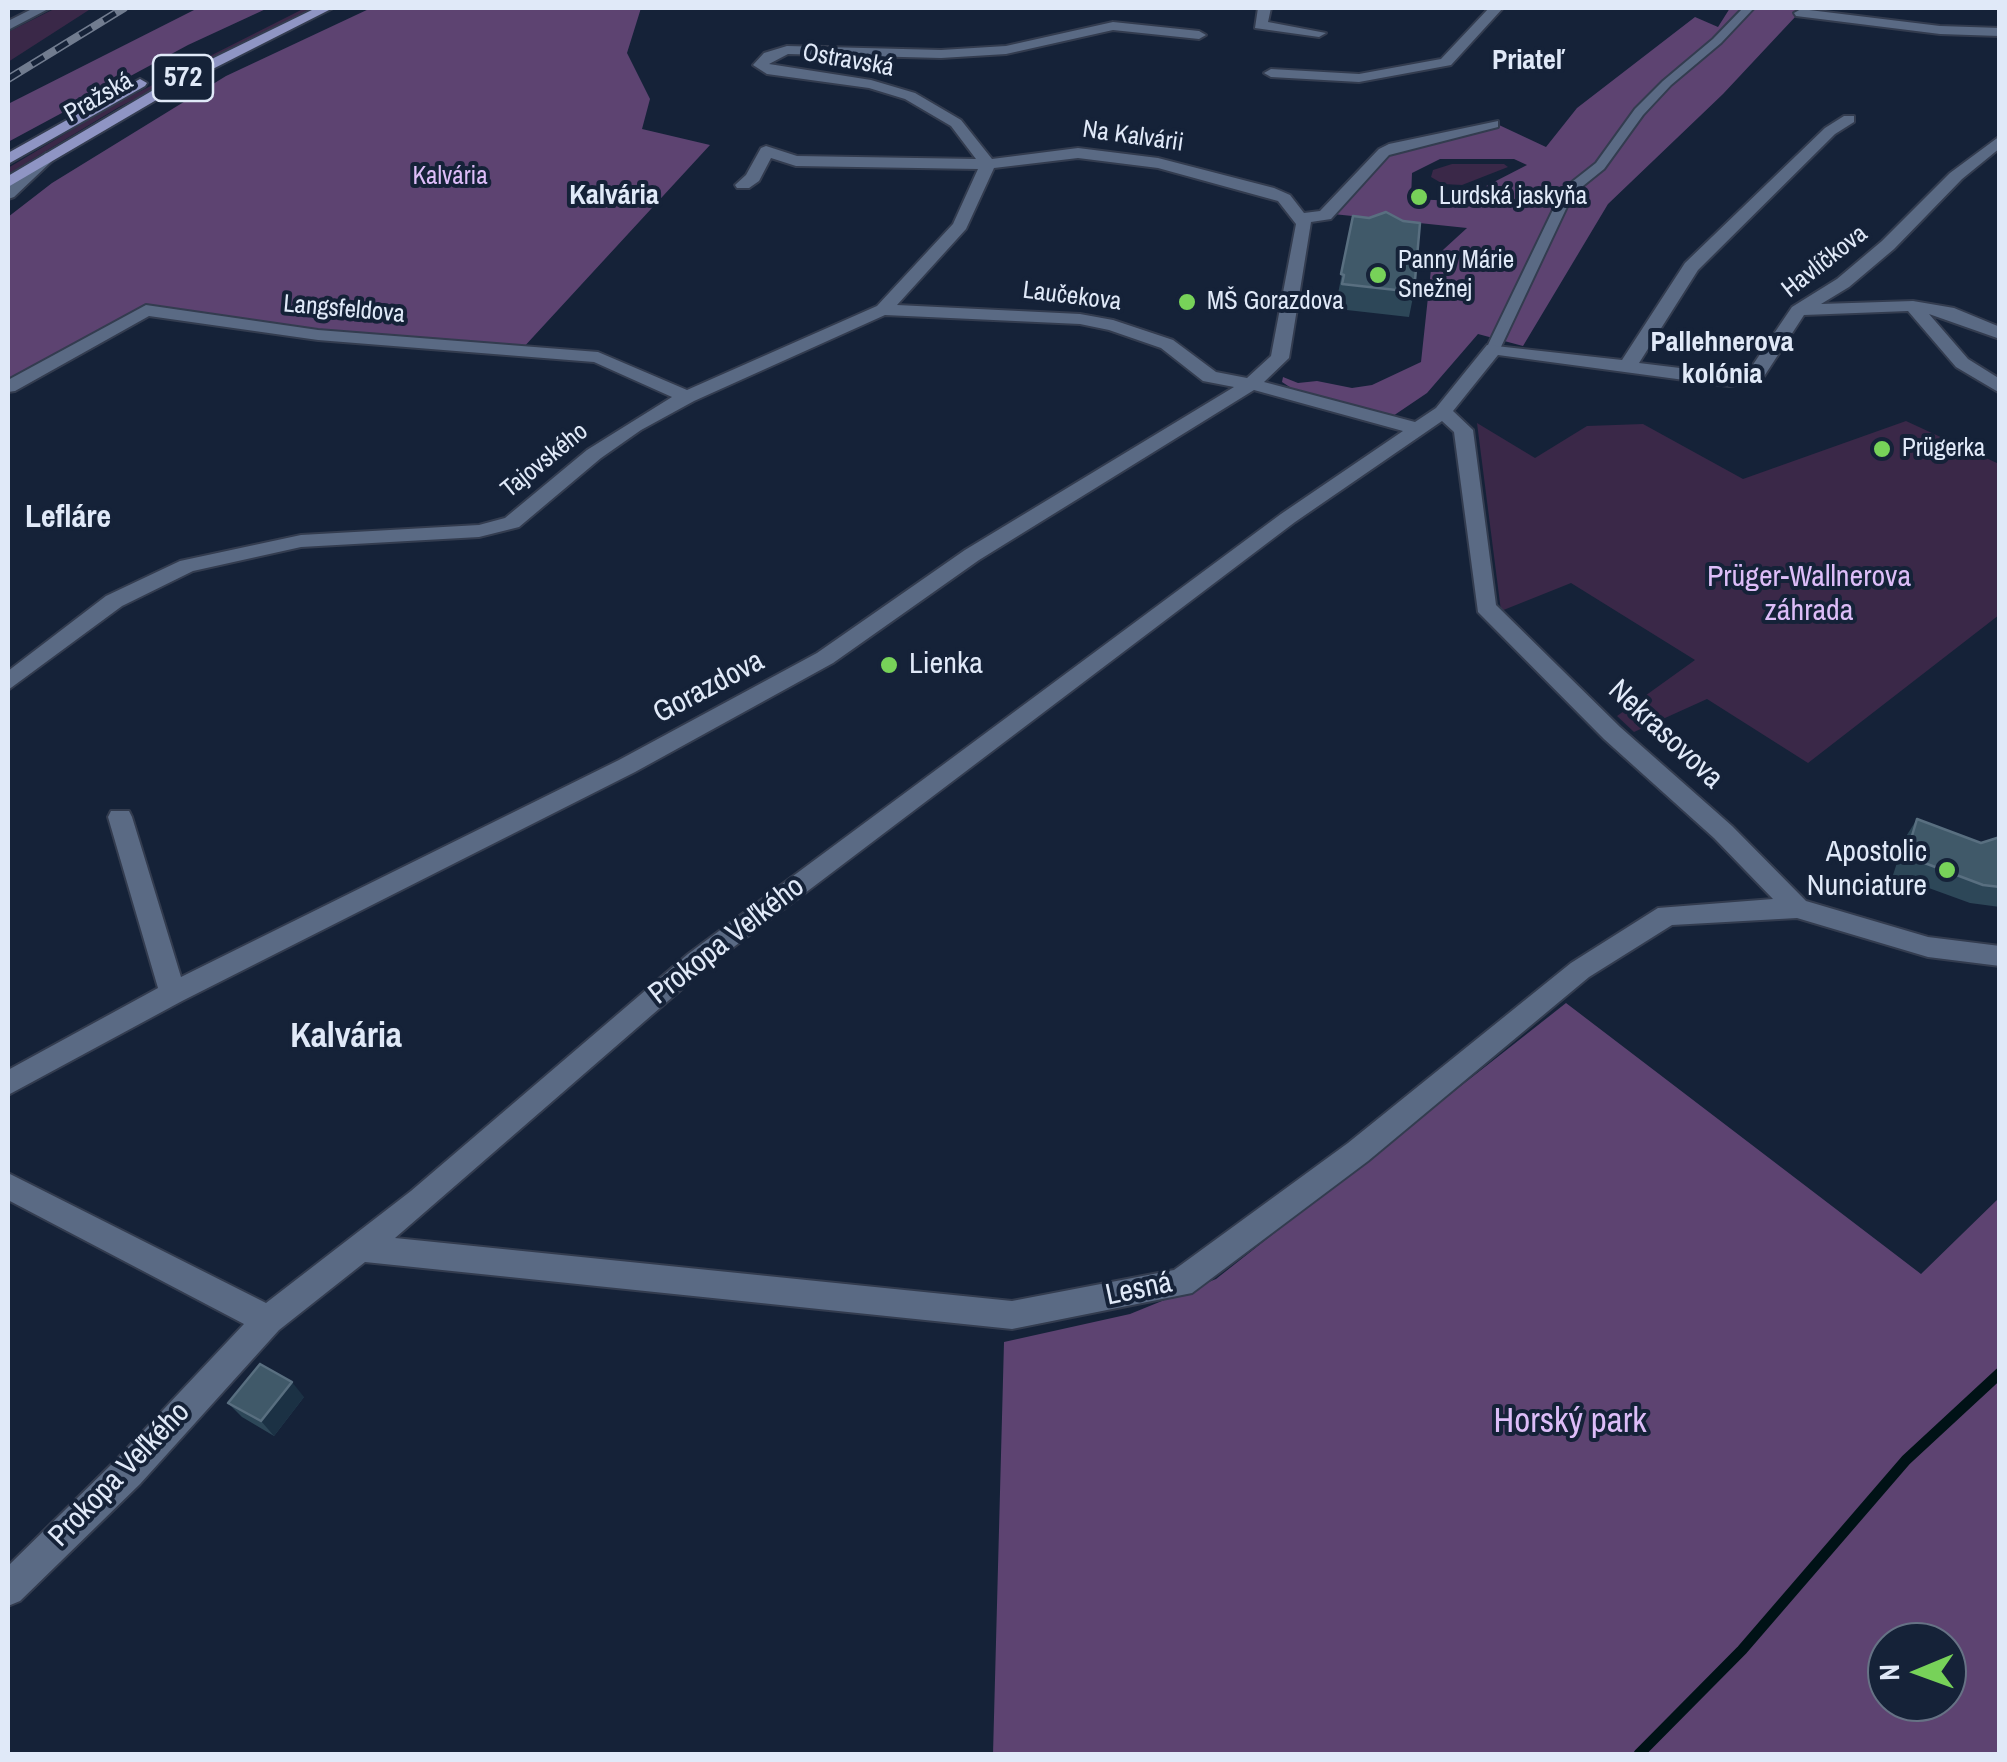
<!DOCTYPE html>
<html>
<head>
<meta charset="utf-8">
<style>
	body { margin:0 }
	#map { position:relative; width:2007px; height:1762px; overflow:hidden; background:#152238; font-family:"Archivo Narrow",sans-serif }
	canvas { display:block }
	.frame { position:absolute; inset:0; border:10px solid #e0e9f8; pointer-events:none }
	.north { position:absolute; left:1867px; top:1622px; width:100px; height:100px; box-sizing:border-box; background:#152238; border:2px solid #667285; border-radius:50%; rotate:269deg; font-size:28px; font-weight:700; line-height:40px; text-align:center; color:#e0e9f8 }
	.north::after { content:''; display:block; margin:auto; width:35px; height:45px; background:#77d259; clip-path:polygon(50% 0,100% 100%,50% 72%,0 100%) }
</style>
</head>
<body>
<div id="map">
<canvas width="2007" height="1762"></canvas>
<div class="frame"></div>
<div class="north">N</div>
</div>
<script>
const ctx = document.querySelector('canvas').getContext('2d');
ctx.lineJoin = 'round';
function fillPath(path, color) {
  ctx.fillStyle = color;
  ctx.fill(path, 'evenodd');
}
function poly(rows) {
  const path = new Path2D();
  for (const r of rows) {
    path.moveTo(r[0], r[1]);
    for (let i = 2; i < r.length; i += 2) path.lineTo(r[i], r[i + 1]);
  }
  return path;
}
function stroke(path, color, width, dash) {
  ctx.strokeStyle = color;
  ctx.lineWidth = width;
  ctx.lineCap = dash ? 'butt' : 'round';
  ctx.setLineDash(dash || []);
  ctx.stroke(path);
}
function drawText(font, color, halo, rows, align = 'center') {
  ctx.font = font + ' "Archivo Narrow",sans-serif';
  ctx.lineWidth = 8;
  ctx.setLineDash([]);
  ctx.textBaseline = 'middle';
  ctx.strokeStyle = halo;
  ctx.fillStyle = color;
  for (const [text, x, y, turn = 0] of rows) {
    ctx.save();
    ctx.translate(x, y);
    ctx.rotate((+turn || 0) * Math.PI / 180);
    ctx.textAlign = isNaN(turn) ? turn : align;
    if (halo) ctx.strokeText(text, 0, 0);
    ctx.fillText(text, 0, 0);
    ctx.restore();
  }
}
const green = poly([
	[56,8,92,8,8,62,8,32],
	[305,8,315,8,119,107,8,174,8,168,113,105],
	[1452,164,1504,164,1508,167,1462,185,1443,184,1431,177,1433,170],
	[1906,421,1999,464,1999,615,1808,763,1707,699,1634,732,1617,716,1695,660,1571,583,1501,611,1477,423,1535,458,1587,426,1643,424,1743,479]
]);
const forest = poly([
	[268,8,188,45,8,142,8,104,196,9],
	[371,8,641,8,627,53,650,99,642,129,710,145,522,349,318,335,146,310,8,387,8,217,52,183,226,76],
	[1730,8,1799,8,1796,16,1723,94,1608,204,1523,346,1478,334,1427,393,1393,416,1299,393,1282,382,1283,377,1298,383,1317,381,1352,388,1372,385,1421,362,1432,260,1467,228,1333,214,1382,158,1418,142,1499,125,1546,147,1577,108,1695,17,1718,27],
	[1440,159,1514,159,1527,165,1457,201,1411,199,1412,173],
	[1566,1003,1921,1274,1999,1198,1999,1754,993,1754,1004,1342,1130,1314,1216,1279],
	[1887,1642,1947,1642,1947,1702,1887,1702]
]);
const stream = poly([
	[1639,1754,1742,1650,1906,1460,2000,1373]
]);
const pedestrian = poly([
	[1743,8,1754,8,1721,43,1671,85,1643,115,1604,169,1573,194,1500,349,1488,352,1486,349,1563,189,1596,163,1635,109,1663,81,1713,39,1743,8]
]);
const minor = poly([
	[1258,8,1271,8,1268,22,1326,33,1319,37,1255,28,1258,8],
	[1489,8,1503,8,1451,65,1359,82,1271,77,1264,73,1271,69,1359,74,1441,59,1489,8],
	[1801,9,1940,26,2000,28,2000,36,1940,34,1796,16,1794,13,1801,9],
	[1113,22,1199,31,1206,35,1199,39,1113,30,1006,54,941,58,788,54,769,64,871,80,915,93,961,120,992,159,1078,148,1158,158,1274,188,1290,195,1304,213,1320,211,1379,149,1389,144,1498,121,1498,127,1389,155,1331,219,1311,222,1289,358,1264,382,1415,422,1436,408,1487,345,1622,360,1685,263,1825,128,1844,116,1854,116,1854,122,1835,134,1698,270,1639,363,1729,374,1748,372,1792,307,1837,279,1882,241,1950,173,2000,136,2000,148,1962,179,1894,249,1849,287,1821,304,1913,301,1954,308,2000,327,2000,339,1929,314,1968,359,2000,379,2000,393,1956,367,1908,311,1804,315,1761,381,1729,386,1498,355,1453,411,1473,430,1496,605,1620,727,1732,826,1806,901,1928,937,2000,946,2000,966,1928,957,1797,918,1672,925,1589,977,1368,1161,1192,1293,1012,1329,365,1262,279,1330,140,1484,20,1601,8,1606,8,1566,116,1460,244,1324,8,1200,8,1173,266,1303,411,1191,688,954,1281,514,1403,431,1254,390,979,560,833,663,635,772,182,1001,8,1095,8,1070,158,988,108,817,111,811,129,811,132,817,181,977,619,760,817,653,965,550,1234,387,1203,381,1161,348,1109,330,1080,324,885,315,694,401,641,430,601,458,519,527,479,537,301,547,193,571,122,606,8,690,8,671,106,596,180,561,301,535,479,525,505,518,587,450,672,397,594,362,318,340,149,316,15,391,8,392,8,380,146,305,318,330,598,352,687,390,877,306,953,224,978,169,796,166,771,158,759,181,749,188,737,188,735,185,746,175,761,148,766,146,797,156,976,159,951,126,905,99,869,88,767,74,753,65,764,53,787,46,941,50,1006,46,1113,22],
	[1078,158,1158,168,1278,201,1296,224,1271,356,1247,378,1216,372,1173,340,1113,320,1080,314,897,305,966,229,994,168,1078,158],
	[1442,421,1454,432,1478,612,1604,739,1714,838,1773,899,1658,908,1571,963,1348,1143,1174,1270,1012,1301,395,1238,706,968,1295,522,1442,421]
]);
const tertiary = poly([
	[34,8,50,8,8,30,8,21,34,8],
	[46,153,54,158,52,161,14,197,8,199,8,186,46,153]
]);
const primary = poly([
	[316,8,333,8,187,82,8,187,8,176,177,76,316,8],
	[140,79,147,83,145,86,8,164,8,153,140,79]
]);
const rail = poly([
	[8,79,124,8]
]);
const wall = poly([
	[1353,216,1369,218,1414,292,1409,317,1338,309,1340,299,1337,299],
	[1917,819,1981,843,2000,837,2000,907,1970,903,1893,875,1905,838],
	[304,1397,274,1436,242,1417,228,1403]
]);
const shadedWall = poly([
	[292,1382,304,1397,274,1436,261,1421]
]);
const building = poly([
	[1386,212,1403,221,1420,223,1414,292,1342,284,1344,275,1341,274,1353,216,1369,218,1386,212],
	[1917,819,1981,843,2000,837,2000,887,1983,885,1906,856,1917,819],
	[260,1364,292,1382,261,1421,228,1403,260,1364]
]);
const markers = [
	[1419,197,10,"#77d259"],
	[1378,275,10,"#77d259"],
	[1187,302,10,"#77d259"],
	[1882,449,10,"#77d259"],
	[889,665,10,"#77d259"],
	[1947,870,10,"#77d259"]
];
const farStreetnames = [
	["Ostravská",848,61,10],
	["Pražská",99,98,-30],
	["Na Kalvárii",1133,137,8],
	["Havlíčkova",1825,262,-38],
	["Laučekova",1072,297,7],
	["Langsfeldova",344,310,5],
	["Tajovského",545,461,-39]
];
const farParknames = [
	["Kalvária",450,177]
];
const farPoinames = [
	["Lurdská jaskyňa",1439,197],
	["Panny Márie",1398,261],
	["Snežnej",1398,290],
	["MŠ Gorazdova",1207,302],
	["Prügerka",1902,449]
];
const farNeighbourhoodnames = [
	["Priateľ",1527,61],
	["Kalvária",614,196],
	["Pallehnerova",1722,343],
	["kolónia",1722,375]
];
const shields = [
	[183,78,60]
];
const shieldNames = [
	["572",183,78]
];
const parkNames = [
	["Prüger-Wallnerova",1809,578],
	["záhrada",1809,612]
];
const poiNames = [
	["Lienka",909,665],
	["Apostolic",1927,853,"right"],
	["Nunciature",1927,887,"right"]
];
const streetNames = [
	["Gorazdova",709,688,-28],
	["Nekrasovova",1665,735,43],
	["Prokopa Veľkého",727,941,-38],
	["Lesná",1139,1290,-12],
	["Prokopa Veľkého",120,1475,-46]
];
const neighbourhoodNames = [
	["Lefláre",68,518]
];
const quarterNames = [
	["Kalvária",346,1038]
];
const nearParknames = [
	["Horský park",1570,1423]
];
fillPath(green, '#3a2848');
fillPath(forest, '#5d4371');
stroke(stream, '#001216', 11);
stroke(pedestrian, '#333c4f', 4);
stroke(minor, '#333c4f', 4);
stroke(tertiary, '#333c4f', 4);
stroke(primary, '#333c4f', 4);
fillPath(pedestrian, '#5a6a84');
fillPath(minor, '#5a6a84');
fillPath(tertiary, '#5a6a84');
fillPath(primary, '#8f95c4');
stroke(rail, '#717c8f', 8);
stroke(rail, '#152238', 5, [14]);
fillPath(wall, '#2d4758');
fillPath(shadedWall, '#1b3144');
fillPath(building, '#405969');
stroke(building, '#596f80', 2.5);
for (const [x, y, r, color] of markers) {
  const dot = new Path2D();
  dot.arc(x, y, r, 0, 2 * Math.PI);
  ctx.fillStyle = color;
  ctx.fill(dot);
  stroke(dot, '#152238', 4);
}
drawText('25px', '#e0e9f8', '#152238', farStreetnames);
drawText('25px', '#ddbdf8', '#152238', farParknames);
drawText('25px', '#e0e9f8', '#152238', farPoinames, 'left');
drawText('bold 28px', '#e0e9f8', '#152238', farNeighbourhoodnames);
for (const [x, y, w] of shields) {
  const box = new Path2D();
  box.roundRect(x - w / 2, y - 23, w, 46, 8);
  ctx.fillStyle = '#152238';
  ctx.fill(box);
  stroke(box, '#e0e9f8', 2.5);
}
drawText('bold 28px', '#e0e9f8', null, shieldNames);
drawText('30px', '#ddbdf8', '#152238', parkNames);
drawText('30px', '#e0e9f8', '#152238', poiNames, 'left');
drawText('30px', '#e0e9f8', '#152238', streetNames);
drawText('bold 32px', '#e0e9f8', '#152238', neighbourhoodNames);
drawText('bold 35px', '#e0e9f8', '#152238', quarterNames);
drawText('35px', '#ddbdf8', '#152238', nearParknames);
</script>
</body>
</html>
